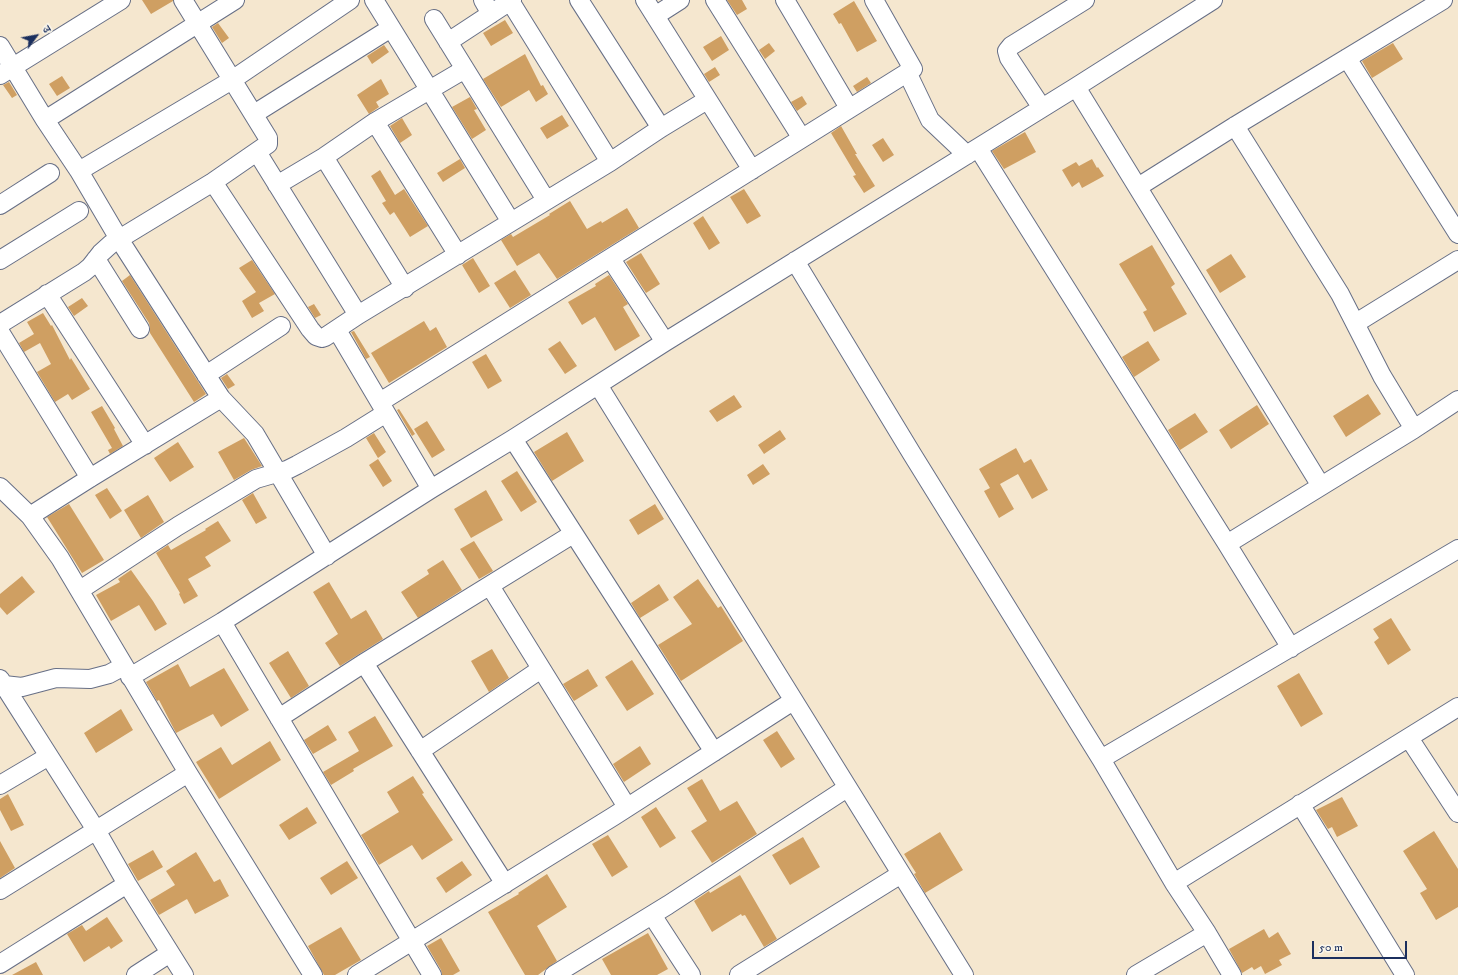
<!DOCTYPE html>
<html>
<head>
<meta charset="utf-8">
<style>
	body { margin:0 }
	#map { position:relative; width:1458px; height:975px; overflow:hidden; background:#f5e7cf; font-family:"IM FELL DW Pica","Noto Serif Devanagari",serif }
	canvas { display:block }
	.north { position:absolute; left:16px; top:16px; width:40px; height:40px; -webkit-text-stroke:3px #fbf7ec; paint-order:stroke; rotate:58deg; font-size:11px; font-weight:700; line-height:16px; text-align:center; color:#1b2f5e }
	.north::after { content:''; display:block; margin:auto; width:14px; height:18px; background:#1b2f5e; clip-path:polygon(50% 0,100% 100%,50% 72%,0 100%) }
	.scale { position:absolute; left:1312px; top:941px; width:95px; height:18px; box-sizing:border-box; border:2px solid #1b2f5e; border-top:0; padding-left:5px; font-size:12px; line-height:14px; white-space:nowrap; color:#1b2f5e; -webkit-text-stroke:3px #fbf7ec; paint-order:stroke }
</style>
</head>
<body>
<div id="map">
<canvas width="1458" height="975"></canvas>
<div class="north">उ</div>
<div class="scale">50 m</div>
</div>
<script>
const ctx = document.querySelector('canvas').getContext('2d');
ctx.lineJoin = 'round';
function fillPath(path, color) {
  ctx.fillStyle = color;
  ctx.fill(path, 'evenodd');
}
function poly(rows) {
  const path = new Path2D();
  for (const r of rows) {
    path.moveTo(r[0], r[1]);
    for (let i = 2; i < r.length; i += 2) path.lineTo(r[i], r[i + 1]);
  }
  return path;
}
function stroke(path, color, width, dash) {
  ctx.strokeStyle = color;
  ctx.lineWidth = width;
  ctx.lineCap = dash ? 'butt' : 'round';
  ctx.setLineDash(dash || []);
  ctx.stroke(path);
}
const building = poly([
	[142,0,173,0,173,1,151,14],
	[727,0,742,0,747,9,737,15],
	[854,1,877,41,857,52,841,23,839,24,833,14],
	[505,20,513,33,491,46,483,33],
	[218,23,229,38,222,43,212,27],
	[721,36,729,50,712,61,703,47],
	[769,43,775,51,765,59,759,50],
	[1393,43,1403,59,1372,78,1362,61],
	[384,45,389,52,372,64,367,56],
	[525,54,541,86,543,85,548,94,536,102,529,90,501,107,483,79],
	[715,67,720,75,709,82,704,74],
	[62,76,70,88,57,96,49,84],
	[867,77,871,83,857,92,853,86],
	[381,79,389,94,376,102,379,107,369,114,357,95],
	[9,82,17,95,12,98,3,85],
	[802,96,807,104,797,111,791,102],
	[470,97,477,109,474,110,486,130,472,139,452,107],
	[562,115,569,126,547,139,540,128],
	[402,118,412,135,400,143,390,126],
	[841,126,857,154,855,154,875,186,864,193,853,176,856,175,831,133],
	[1025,132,1036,152,1004,169,992,151],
	[883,138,894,155,883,162,872,145],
	[460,159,465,168,443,182,437,173],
	[1092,159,1097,168,1098,167,1104,176,1082,188,1079,182,1072,187,1062,170,1076,162,1079,166],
	[380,170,395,195,404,189,428,226,410,237,394,212,390,215,382,203,386,201,371,176],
	[744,189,761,216,747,224,730,197],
	[570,201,587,229,601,221,602,223,627,208,639,228,557,279,539,253,517,266,501,240,511,234,513,237,550,215,549,214],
	[703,216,720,243,709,250,693,223],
	[1152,245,1175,284,1171,287,1187,314,1154,332,1143,312,1147,310,1119,264],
	[641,253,660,284,646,293,626,262],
	[1231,254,1246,277,1220,293,1206,270],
	[473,258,490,286,479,293,462,265],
	[252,260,275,294,259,303,264,311,252,318,242,301,256,292,239,268],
	[515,270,531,295,510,308,494,283],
	[130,275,206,394,194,402,150,333,150,328,149,323,122,281],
	[609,275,628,304,623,307,640,336,615,351,595,317,582,325,568,302,596,286,595,284],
	[82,298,88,306,74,316,68,307],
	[314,304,321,315,315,318,308,307],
	[43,313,51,326,52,325,70,360,71,358,90,389,72,400,68,394,55,402,37,372,51,364,40,343,24,352,19,343,34,334,27,322],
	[424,321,430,331,436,327,447,347,389,383,371,353],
	[354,331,370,357,366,359,351,332],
	[560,341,577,366,565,374,548,349],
	[1148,341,1160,360,1134,377,1122,357],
	[486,354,502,381,488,389,472,362],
	[227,374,235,385,228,389,221,378],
	[1368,394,1381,414,1346,437,1333,416],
	[734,395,742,407,717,422,709,411],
	[1257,405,1269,424,1231,449,1219,430],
	[102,406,115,428,114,429,123,446,110,454,108,450,112,448,91,412],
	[399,409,415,434,412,436,397,410],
	[1195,413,1208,432,1180,450,1168,430],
	[427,421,445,450,432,458,414,429],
	[780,430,786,439,764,454,758,445],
	[567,432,584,461,552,481,534,452],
	[374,433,386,452,378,458,366,438],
	[244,438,262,466,251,470,234,480,218,452],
	[178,442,194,467,170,482,154,458],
	[1016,448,1024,463,1031,459,1048,490,1032,499,1018,474,1000,484,1014,509,999,518,984,491,990,488,979,469],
	[378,459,392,481,383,487,369,465],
	[763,464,770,474,753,485,747,475],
	[517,471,537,502,521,512,501,481],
	[107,488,122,511,110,519,95,495],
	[486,490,503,520,471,538,454,509],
	[253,493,267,518,256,524,242,500],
	[148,495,164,522,141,538,124,510],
	[69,504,104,560,82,573,47,517],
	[655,504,664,519,638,535,629,520],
	[218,521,231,541,205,557,211,566,188,579,198,596,184,604,179,594,180,593,156,553,168,545,171,550,206,530,205,529],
	[474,541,493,571,479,579,460,549],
	[443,560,462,590,418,618,401,592,429,574,427,570],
	[131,570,153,601,167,624,155,631,139,605,111,621,96,595,120,582,118,579],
	[22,576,35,592,7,615,0,607,0,594],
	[698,579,718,608,721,606,743,641,681,681,658,645,692,624,673,597],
	[329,582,351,619,366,610,383,639,340,666,325,643,338,634,313,592],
	[659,584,669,600,640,618,631,603],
	[1391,618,1411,650,1388,665,1374,642,1379,638,1373,629],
	[492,649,509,678,489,692,471,661],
	[288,651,309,686,291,698,269,663],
	[632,660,654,694,627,711,605,677],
	[178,664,190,687,224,668,249,710,221,727,213,714,176,733,159,700,157,701,146,682],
	[588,669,598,686,574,701,563,684],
	[1299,673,1323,714,1301,727,1277,686],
	[121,709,133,730,96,753,84,733],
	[375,716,393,746,353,769,354,771,331,785,323,772,359,751,348,732],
	[328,725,337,740,313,754,304,740],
	[777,731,795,759,781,768,763,740],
	[270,741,281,760,219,799,196,762,221,747,232,765],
	[640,746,651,764,624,782,613,764],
	[413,776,424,793,422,794,453,840,422,860,412,845,379,865,361,835,399,812,387,792],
	[702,779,720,811,737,801,757,834,712,863,691,831,707,821,687,788],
	[8,794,24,825,11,831,0,810,0,799],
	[1342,797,1358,826,1337,837,1332,827,1328,829,1316,810],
	[307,807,317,823,289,840,279,825],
	[656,807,676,838,660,848,641,817],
	[1434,831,1458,869,1458,907,1436,920,1420,893,1427,889,1403,851],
	[940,832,963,870,925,893,914,874,916,873,904,854],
	[608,835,628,867,612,877,592,844],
	[803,837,820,867,790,885,772,855],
	[0,841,15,868,0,878],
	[153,850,163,867,138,881,128,864],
	[196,852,214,882,220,879,229,896,195,914,187,899,159,915,150,900,175,885,166,871],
	[347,861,358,878,331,895,320,878],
	[462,861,472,875,446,893,436,878],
	[547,874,567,907,537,926,557,961,538,975,525,975,488,912,519,894,518,893],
	[740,875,777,939,764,947,745,915,742,916,741,914,712,932,694,901,709,891,710,893],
	[107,917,123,941,111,949,109,946,84,962,67,934,82,925,86,931],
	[341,927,361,960,335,975,324,975,308,946],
	[1264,929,1269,938,1278,932,1291,954,1279,960,1282,965,1265,974,1261,966,1254,970,1252,967,1242,973,1229,949],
	[648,933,668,969,657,975,611,975,602,959],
	[441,938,460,971,453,975,442,975,441,970,427,946],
	[36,962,43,975,12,975]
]);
const minor = poly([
	[374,0,511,222],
	[483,0,491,14],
	[579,0,661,128],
	[645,0,752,170],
	[715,0,801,137],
	[785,0,849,108],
	[510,1,610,162],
	[655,16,680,0],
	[434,19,546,200],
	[448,42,512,0],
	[0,46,45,120,79,171,119,239,221,398,255,434,327,556],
	[1347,58,1458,234],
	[907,72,930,120,967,155],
	[0,75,121,0],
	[1076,87,1321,486],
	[1042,108,1009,58,1007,51,1011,46,1085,0],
	[254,114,391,28],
	[45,120,235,0],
	[375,122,458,255],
	[1235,126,1340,294,1382,376,1414,429],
	[978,148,1227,544,1291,648],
	[257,152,358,315],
	[324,157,405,288],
	[79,171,232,80,350,0],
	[213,182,310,329,316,336,322,338,325,337,358,315,610,162,661,128,707,100],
	[277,185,324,157,375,122,465,69],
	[1138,187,1235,126,1443,0],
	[0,205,50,173],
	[96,259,140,329],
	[611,259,665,342],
	[0,260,79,211],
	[795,261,912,454,1101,759,1174,883,1207,933,1232,975],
	[47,294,145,445],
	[1356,323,1458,260],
	[0,324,84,272,90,267,101,253,111,244,213,182,268,144,268,138,183,0],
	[337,330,431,489],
	[0,332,90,478],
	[206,375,281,326],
	[598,385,964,975],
	[380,402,913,69,874,0],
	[513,439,714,752],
	[0,487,30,516,60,558,188,773,313,975],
	[30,516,90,478,221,398],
	[1227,544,1414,429,1458,400],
	[490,586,627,807],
	[80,590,178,526,256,479,287,470,297,465,346,438,386,413],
	[222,622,432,975],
	[364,663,505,884],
	[130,677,222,622,431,489,513,439,665,342,1076,87,1213,0],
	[0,679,96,830,127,884,184,975],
	[0,687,4,685,22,687,56,678,90,679,109,674,124,666],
	[279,718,364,663,573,534],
	[1409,738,1458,813],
	[420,751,541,669],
	[1101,759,1458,549],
	[0,785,49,756],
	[1300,804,1405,975],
	[1174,883,1458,707],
	[0,890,188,773],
	[652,915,691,975],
	[0,964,127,884],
	[136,975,170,953],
	[357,975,614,816,793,701],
	[554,975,668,905,847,788],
	[739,975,901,874],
	[1136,975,1207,933]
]);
fillPath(building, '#cf9f62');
stroke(minor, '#676f86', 20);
stroke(minor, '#fff', 18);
</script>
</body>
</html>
